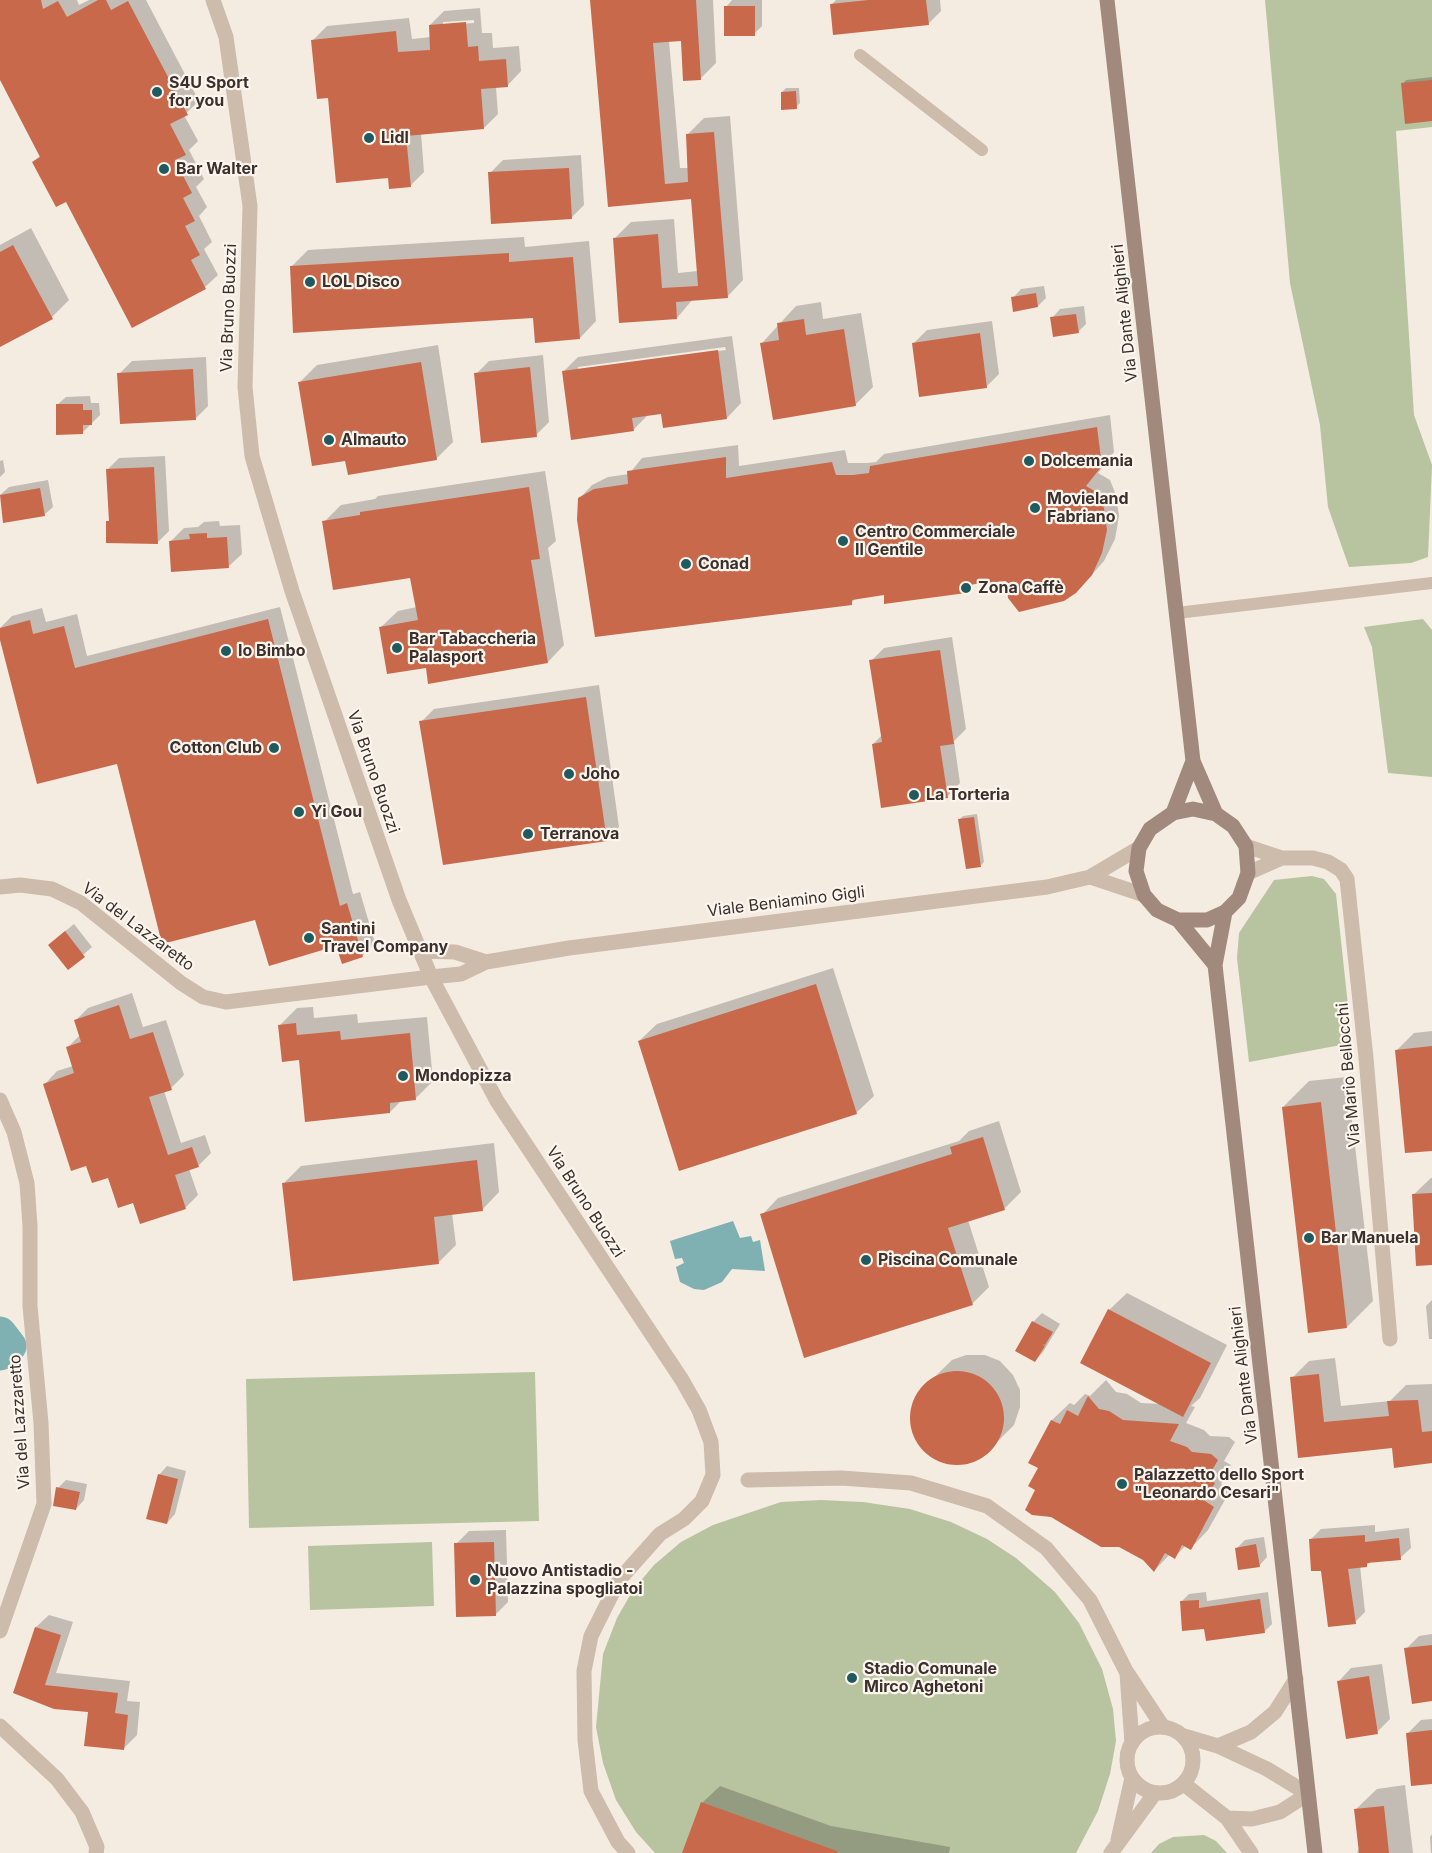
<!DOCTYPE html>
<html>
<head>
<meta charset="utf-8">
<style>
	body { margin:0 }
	canvas { display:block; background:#f4ebe1 }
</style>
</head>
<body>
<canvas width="1432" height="1853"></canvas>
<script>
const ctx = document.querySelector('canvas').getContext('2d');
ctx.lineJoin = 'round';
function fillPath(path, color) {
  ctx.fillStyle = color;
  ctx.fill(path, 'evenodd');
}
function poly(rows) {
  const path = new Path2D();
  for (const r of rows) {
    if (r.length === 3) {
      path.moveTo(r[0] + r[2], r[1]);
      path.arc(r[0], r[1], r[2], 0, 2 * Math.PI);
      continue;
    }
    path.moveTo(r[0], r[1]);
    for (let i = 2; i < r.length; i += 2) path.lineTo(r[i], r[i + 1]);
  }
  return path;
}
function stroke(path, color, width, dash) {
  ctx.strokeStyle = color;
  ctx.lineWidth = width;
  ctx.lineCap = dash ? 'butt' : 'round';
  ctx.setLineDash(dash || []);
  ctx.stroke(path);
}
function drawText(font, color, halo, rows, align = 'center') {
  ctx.font = font + ' Inter,sans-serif';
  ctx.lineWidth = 4.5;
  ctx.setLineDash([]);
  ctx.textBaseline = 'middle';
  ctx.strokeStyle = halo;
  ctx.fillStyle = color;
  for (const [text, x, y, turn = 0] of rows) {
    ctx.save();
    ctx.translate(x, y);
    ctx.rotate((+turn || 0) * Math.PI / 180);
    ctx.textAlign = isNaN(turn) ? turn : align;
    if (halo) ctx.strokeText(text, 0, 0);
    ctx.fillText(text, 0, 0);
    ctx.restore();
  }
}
const green = poly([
	[1265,0,1432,0,1432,127,1396,131,1414,415,1432,465,1428,557,1411,563,1349,567,1328,507,1320,425,1290,283],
	[1423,619,1432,630,1432,777,1388,773,1372,647,1364,627],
	[1312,876,1324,879,1336,894,1352,1043,1249,1062,1237,958,1239,933,1274,880],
	[535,1372,539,1521,249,1528,246,1379],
	[821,1500,863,1502,910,1509,951,1522,987,1539,1016,1558,1055,1592,1079,1623,1102,1669,1113,1709,1116,1741,1110,1774,1098,1811,1076,1853,655,1853,636,1832,616,1800,603,1763,596,1727,603,1654,617,1618,633,1590,654,1565,681,1542,713,1525,781,1502],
	[432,1542,434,1606,310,1610,308,1546],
	[1204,1835,1216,1841,1227,1853,1151,1853,1159,1844,1173,1837]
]);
const water = poly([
	[733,1221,740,1238,751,1236,753,1242,760,1240,765,1271,732,1269,722,1282,704,1290,694,1289,680,1282,676,1267,684,1263,682,1258,675,1259,670,1241]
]);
const shadow = poly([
	[0,0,77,0,79,5,89,0,146,0,199,101,184,115,198,141,189,150,204,179,196,187,207,207,199,216,212,242,204,249,218,275,205,287,132,326,66,200,33,162,41,155,0,77],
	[591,0,713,0,716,63,700,79,682,40,669,41,680,168,689,168,687,135,704,118,730,116,743,280,727,297,693,299,677,318,615,238,631,222,674,219,678,273,698,271,692,198,609,205],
	[732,0,762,0,762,26,754,34,726,7],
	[836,0,940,0,941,11,928,24,832,4],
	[480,8,482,33,492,33,493,48,519,46,521,71,507,86,496,87,498,114,484,128,421,133,424,172,410,186,389,176,329,96,313,40,327,26,409,18,412,39,431,37,430,25,444,11],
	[474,20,474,23,443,25,443,22],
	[1432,77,1432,119,1403,84,1406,80],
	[786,88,799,88,800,103,796,107,782,92],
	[581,155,584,205,571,218,490,173,503,160],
	[31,228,69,300,52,317,0,345,0,245],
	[524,237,525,247,589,241,596,321,580,338,534,317,291,267,308,250],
	[1044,286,1046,298,1038,306,1013,298,1021,289],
	[821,302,823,319,861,313,873,387,855,405,762,343,796,306],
	[1084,306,1086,324,1078,332,1052,318,1060,309],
	[992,321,999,374,986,387,914,343,927,330],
	[732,336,741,403,727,418,662,412,648,415,633,430,563,372,578,357],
	[725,347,726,350,578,370,578,367],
	[438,345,453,442,436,459,347,459,300,382,317,365],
	[543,355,549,422,536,435,476,374,489,361],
	[206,357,208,406,195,419,119,374,132,361],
	[90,396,91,403,99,403,100,415,83,432,57,405,66,397],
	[1110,415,1114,452,1098,473,1110,480,1116,495,1119,516,1115,539,1104,561,1089,578,1007,579,975,583,965,592,885,594,856,598,851,603,579,499,592,485,608,477,629,474,642,458,738,445,739,466,845,450,848,463,867,463,876,462,884,454],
	[165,456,169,531,158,542,108,522,110,519,107,470,119,458],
	[3,460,5,472,0,477,0,461],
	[545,471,556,541,548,548,564,645,548,662,427,666,381,627,398,611,417,607,411,577,324,522,341,505,375,499,378,496],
	[48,480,53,507,44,515,0,495,9,487],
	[219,521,220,526,240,525,242,554,229,566,171,541,184,528,198,527,204,522],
	[280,607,353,894,360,892,375,943,362,956,337,944,256,918,0,634,0,628,12,616,42,608,46,622,77,614,87,656],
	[952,637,966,729,954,741,960,783,948,796,873,744,882,735,871,661,884,648],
	[599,685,619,827,606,840,421,722,434,709],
	[977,814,984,862,981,865,959,820,963,816],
	[74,924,92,947,68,968,58,937],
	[833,968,874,1096,856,1113,639,1041,657,1024],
	[132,993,143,1027,166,1020,184,1075,171,1088,164,1091,181,1143,205,1135,211,1153,198,1166,189,1169,198,1195,185,1208,134,1202,109,1176,87,1164,45,1084,57,1071,73,1066,68,1047,80,1035,75,1021,88,1008],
	[313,1007,314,1018,357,1014,358,1023,427,1017,433,1081,416,1098,402,1100,390,1112,300,1059,279,1026,297,1008],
	[1432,1031,1432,1149,1397,1050,1414,1033],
	[1347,1077,1373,1301,1347,1327,1283,1107,1309,1081],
	[999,1121,1021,1192,1004,1209,968,1220,989,1287,972,1304,762,1215,778,1198,959,1141,969,1131],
	[494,1143,499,1192,482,1210,452,1213,456,1245,438,1263,284,1183,301,1166],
	[1431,1178,1432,1178,1432,1264,1413,1195],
	[1127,1293,1227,1345,1200,1398,1191,1406,1195,1407,1186,1423,1204,1430,1210,1436,1229,1437,1235,1442,1224,1461,1231,1465,1221,1484,1231,1489,1208,1530,1191,1548,1186,1545,1175,1557,1170,1554,1155,1570,1040,1467,1030,1462,1052,1420,1070,1403,1074,1405,1085,1394,1090,1396,1106,1380,1116,1392,1127,1394,1141,1403,1162,1404,1109,1310],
	[1432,1300,1432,1339,1429,1339,1426,1306],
	[1042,1313,1060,1324,1043,1352,1035,1361,1017,1350,1033,1322],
	[966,1355,985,1355,1000,1361,1013,1375,1020,1390,1020,1407,1014,1425,981,1458,967,1464,947,1464,932,1457,918,1443,912,1428,911,1410,918,1393,952,1360],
	[1335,1358,1341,1406,1390,1401,1406,1385,1432,1384,1432,1456,1394,1447,1300,1456,1292,1378,1309,1361],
	[167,1466,186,1471,175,1514,167,1523,159,1475],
	[66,1480,87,1484,84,1500,76,1509,58,1488],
	[1375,1525,1375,1532,1409,1528,1411,1548,1400,1558,1371,1561,1366,1566,1360,1566,1365,1612,1355,1622,1322,1569,1310,1540,1321,1529],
	[506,1530,508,1602,495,1615,456,1544,469,1531],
	[1264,1537,1267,1557,1259,1566,1237,1548,1245,1540],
	[1206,1592,1207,1601,1268,1592,1272,1624,1264,1632,1206,1627,1181,1602,1189,1594],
	[49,1615,73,1622,56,1673,130,1681,127,1701,140,1702,137,1735,124,1748,90,1711,14,1692,36,1627],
	[1432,1634,1432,1699,1406,1649,1419,1636],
	[1382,1664,1390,1719,1377,1732,1339,1681,1351,1668],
	[1432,1719,1432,1783,1408,1733,1421,1720],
	[1405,1785,1413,1853,1357,1853,1360,1845,1355,1810,1377,1789],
	[720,1786,831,1826,950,1847,949,1853,690,1853,702,1803],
	[1432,1834,1432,1853,1431,1853,1430,1837]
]);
const river = poly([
	[0,1333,10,1346,0,1354]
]);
const building = poly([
	[0,0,41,0,43,9,58,1,67,17,98,0,106,0,111,10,128,1,188,115,170,124,186,155,175,160,192,193,183,198,195,221,185,226,200,255,191,260,206,289,132,328,66,202,56,207,32,162,40,157,0,80],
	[590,0,696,0,701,80,683,81,681,41,653,43,665,184,688,182,686,134,714,132,728,298,676,302,677,319,619,323,613,238,658,234,662,288,698,286,691,199,608,207],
	[868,0,926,0,929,25,833,35,830,4],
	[724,6,755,6,755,36,724,36],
	[466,22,468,47,478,46,479,61,506,59,508,87,481,89,484,129,406,136,411,187,389,189,388,178,336,183,328,98,317,99,311,40,396,31,398,52,430,50,429,25],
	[1432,80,1432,121,1405,124,1401,83],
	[796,91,797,109,781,110,781,92],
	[569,168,572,219,491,224,488,172],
	[13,245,53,319,0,347,0,252],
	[509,253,509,262,573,257,580,339,535,343,533,318,293,333,290,266],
	[1036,293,1038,307,1013,312,1011,297],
	[1076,314,1079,333,1053,337,1050,317],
	[804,319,806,335,844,329,856,406,773,420,760,343,779,340,777,323],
	[980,333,987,388,919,397,912,343],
	[718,350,727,419,663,428,661,414,632,418,634,431,571,440,562,371],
	[421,362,437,460,348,475,345,461,312,466,298,382],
	[530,367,537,437,481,443,474,373],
	[193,369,196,420,120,424,117,373],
	[56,404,83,404,83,410,92,410,92,425,83,425,83,434,56,435],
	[1097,427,1102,466,1086,486,1098,493,1104,508,1107,530,1102,553,1092,575,1076,593,1064,601,1019,612,1008,598,1006,581,966,585,966,593,884,604,884,595,852,600,852,605,595,637,577,520,578,498,594,489,628,484,627,471,726,457,726,478,832,462,836,475,853,475,869,473,870,466],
	[154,467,158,544,106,543,106,521,109,521,106,469],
	[529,487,540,559,531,560,548,663,428,684,426,668,387,674,379,627,418,620,410,578,333,590,322,521,360,515,360,512],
	[40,488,45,516,3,523,0,495],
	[207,533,207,538,227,537,229,568,171,572,169,541,190,539,189,534],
	[268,619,340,906,347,903,363,957,342,964,336,946,269,966,255,920,162,944,117,764,37,784,0,640,0,628,30,620,33,634,64,626,75,668],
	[940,650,954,744,940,746,948,798,881,808,872,744,882,742,869,660],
	[586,697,607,841,443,865,419,721],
	[974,817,981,867,966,869,958,819],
	[65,931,85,957,68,970,48,945],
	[816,984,857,1114,679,1171,638,1041],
	[119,1005,130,1039,153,1032,172,1090,149,1097,168,1155,192,1147,199,1167,175,1175,186,1209,140,1224,133,1203,118,1208,108,1178,92,1183,86,1166,71,1171,43,1084,74,1073,66,1047,81,1042,74,1020],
	[296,1023,297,1035,340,1031,341,1040,410,1033,416,1100,390,1103,390,1113,305,1122,299,1060,282,1062,278,1025],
	[1432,1046,1432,1151,1405,1153,1395,1050],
	[1321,1102,1347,1328,1308,1333,1282,1107],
	[983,1137,1005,1210,948,1228,973,1305,804,1358,760,1214,952,1154,950,1147],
	[477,1160,483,1211,434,1217,439,1264,293,1281,282,1183],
	[1432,1193,1432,1265,1416,1266,1412,1194],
	[1108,1309,1211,1363,1183,1417,1080,1363],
	[1032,1321,1053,1332,1045,1345,1042,1344,1045,1346,1035,1362,1015,1351],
	[957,1418,47],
	[1319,1374,1324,1422,1389,1416,1387,1401,1418,1400,1422,1432,1432,1431,1432,1463,1394,1468,1392,1448,1298,1458,1290,1377],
	[1088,1396,1099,1409,1109,1411,1123,1420,1179,1424,1170,1441,1187,1447,1192,1452,1211,1454,1218,1460,1207,1479,1215,1483,1205,1501,1214,1507,1191,1550,1182,1545,1175,1559,1165,1553,1154,1572,1143,1560,1119,1547,1101,1547,1051,1517,1032,1515,1025,1510,1035,1490,1028,1486,1038,1468,1028,1463,1051,1420,1060,1424,1067,1410,1078,1416],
	[158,1474,178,1479,167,1524,146,1519],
	[56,1487,80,1492,76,1510,53,1506],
	[1365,1535,1365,1542,1399,1538,1401,1560,1367,1563,1367,1567,1348,1569,1356,1624,1328,1627,1321,1571,1311,1571,1309,1539],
	[494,1542,496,1616,456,1617,454,1543],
	[1256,1544,1260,1567,1238,1570,1235,1548],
	[1260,1599,1265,1633,1206,1641,1204,1629,1182,1631,1180,1601,1199,1600,1199,1608],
	[35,1627,61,1635,45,1685,118,1693,115,1713,128,1715,124,1750,84,1746,88,1712,54,1709,13,1693],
	[1432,1645,1432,1701,1412,1704,1404,1648],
	[1369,1676,1378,1734,1346,1739,1337,1681],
	[1432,1730,1432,1784,1411,1786,1406,1733],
	[701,1802,837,1851,837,1853,682,1853],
	[1384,1806,1389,1853,1359,1853,1354,1809]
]);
const pedestrian = poly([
	[860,55,982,150],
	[1177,613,1432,583]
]);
const minor = poly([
	[1246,846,1282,858,1313,858,1328,862,1341,870,1347,879,1366,1058,1390,1339],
	[1248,873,1282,858],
	[0,887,20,885,52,889,81,903,181,983,203,997,226,1002,431,977],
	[0,1100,14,1132,27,1183,30,1226,30,1306,41,1423,44,1504,0,1631],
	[748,1480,841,1478,911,1483,987,1506,1046,1548,1090,1600,1126,1671,1163,1727],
	[1127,1674,1132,1743],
	[0,1726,57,1779,82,1812,97,1847,96,1853]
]);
const tertiary = poly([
	[213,0,226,37,250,206,245,387,252,456,292,591,399,900,431,977,497,1101,682,1380,699,1410,711,1442,713,1475,702,1501,684,1519,660,1534,619,1580,591,1636,584,1671,585,1740,591,1791,618,1842,628,1853],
	[1090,877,1144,895],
	[420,951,455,952,486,962],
	[431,977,461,974,486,962,569,948,1047,887,1090,877,1139,848],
	[1160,1760,33],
	[1184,1736,1218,1746,1267,1769,1308,1794,1280,1812,1252,1819,1227,1818],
	[1218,1746,1251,1732,1275,1712,1296,1679],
	[1184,1784,1227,1818,1251,1853],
	[1118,1840,1132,1778],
	[1111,1853,1155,1793]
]);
const secondary = poly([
	[1107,0,1193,761,1216,814],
	[1173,813,1193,761],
	[1225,912,1215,965,1315,1853],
	[1178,920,1207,920,1225,912,1239,898,1248,873,1246,846,1233,826,1216,814,1193,809,1173,813,1150,829,1139,848,1136,871,1144,895,1157,910,1178,920,1215,965]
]);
const markers = [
	[157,92,6,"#1f5a5e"],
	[369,138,6,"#1f5a5e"],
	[164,169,6,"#1f5a5e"],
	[310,282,6,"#1f5a5e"],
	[329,440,6,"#1f5a5e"],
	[1029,461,6,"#1f5a5e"],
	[1035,508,6,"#1f5a5e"],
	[843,541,6,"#1f5a5e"],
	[686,564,6,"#1f5a5e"],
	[966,588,6,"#1f5a5e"],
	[397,648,6,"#1f5a5e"],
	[226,651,6,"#1f5a5e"],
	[274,748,6,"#1f5a5e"],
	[569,774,6,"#1f5a5e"],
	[914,795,6,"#1f5a5e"],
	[299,812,6,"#1f5a5e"],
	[528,834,6,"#1f5a5e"],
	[309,938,6,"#1f5a5e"],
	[403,1076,6,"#1f5a5e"],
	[1309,1238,6,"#1f5a5e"],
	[866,1260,6,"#1f5a5e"],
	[1122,1484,6,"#1f5a5e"],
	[475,1580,6,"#1f5a5e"],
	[852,1678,6,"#1f5a5e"]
];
const poiNames = [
	["S4U Sport",169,83],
	["for you",169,101],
	["Lidl",381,138],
	["Bar Walter",176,169],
	["LOL Disco",322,282],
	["Almauto",341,440],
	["Dolcemania",1041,461],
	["Movieland",1047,499],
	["Fabriano",1047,517],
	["Centro Commerciale",855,532],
	["Il Gentile",855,550],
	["Conad",698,564],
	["Zona Caffè",978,588],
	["Bar Tabaccheria",409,639],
	["Palasport",409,657],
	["Io Bimbo",238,651],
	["Cotton Club",262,748,"right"],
	["Joho",581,774],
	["La Torteria",926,795],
	["Yi Gou",311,812],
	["Terranova",540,834],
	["Santini",321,929],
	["Travel Company",321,947],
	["Mondopizza",415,1076],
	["Bar Manuela",1321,1238],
	["Piscina Comunale",878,1260],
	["Palazzetto dello Sport",1134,1475],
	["\"Leonardo Cesari\"",1134,1493],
	["Nuovo Antistadio -",487,1571],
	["Palazzina spogliatoi",487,1589],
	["Stadio Comunale",864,1669],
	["Mirco Aghetoni",864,1687]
];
const streetNames = [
	["Via Bruno Buozzi",229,308,-88],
	["Via Dante Alighieri",1125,313,-96],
	["Via Bruno Buozzi",373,772,71],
	["Viale Beniamino Gigli",786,902,-7],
	["Via del Lazzaretto",138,927,37],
	["Via Mario Bellocchi",1349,1075,-95],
	["Via Bruno Buozzi",585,1202,57],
	["Via Dante Alighieri",1244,1375,-97],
	["Via del Lazzaretto",20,1422,-94]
];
fillPath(green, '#b8c4a0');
fillPath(water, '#7fb0b2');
fillPath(shadow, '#0003');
stroke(river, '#7fb0b2', 33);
fillPath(building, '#c8694b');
stroke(pedestrian, '#cdbbac', 12);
stroke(minor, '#cdbbac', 15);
stroke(tertiary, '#cdbbac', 15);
stroke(secondary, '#a18a7d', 15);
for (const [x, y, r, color] of markers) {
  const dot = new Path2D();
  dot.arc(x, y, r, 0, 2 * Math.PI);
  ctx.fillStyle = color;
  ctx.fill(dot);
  stroke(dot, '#fbf5ee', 2);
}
drawText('bold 16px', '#3b302b', '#fbf5ee', poiNames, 'left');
drawText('16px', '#3b302b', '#fbf5ee', streetNames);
</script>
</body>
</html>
